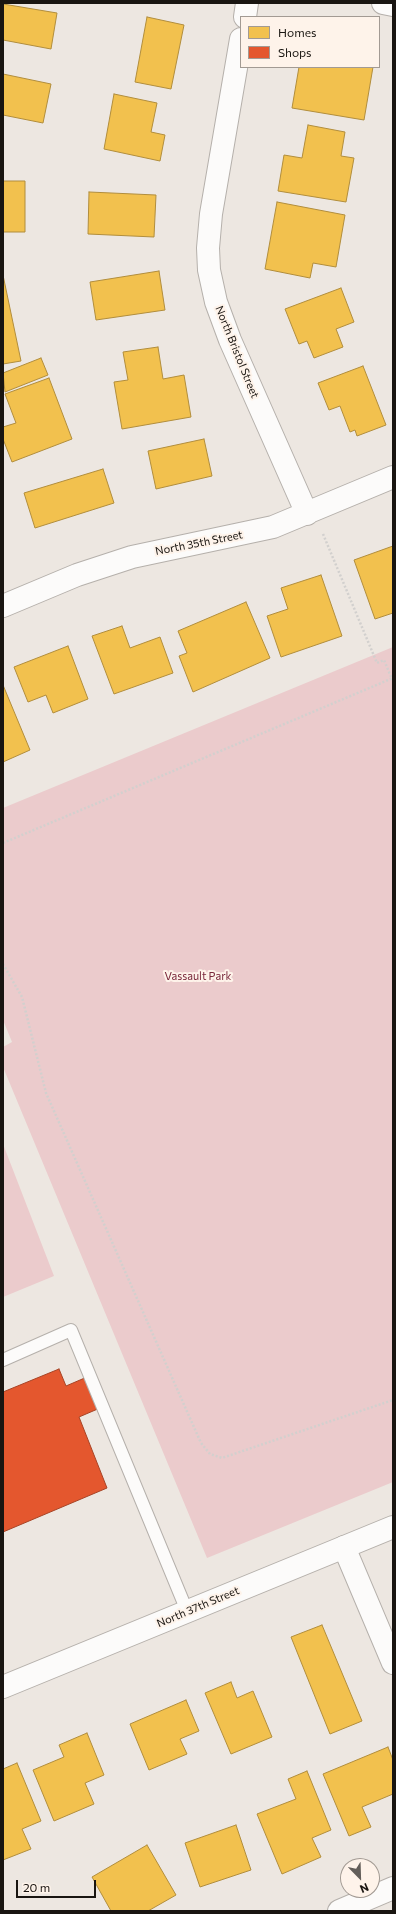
<!DOCTYPE html>
<html>
<head>
<meta charset="utf-8">
<style>
	body { margin:0 }
	#map { position:relative; width:396px; height:1914px; overflow:hidden; background:#ede7e1; font-family:Commissioner,sans-serif }
	canvas { display:block }
	.frame { position:absolute; inset:0; border:4px solid #191511; pointer-events:none }
	.legend { position:absolute; left:240px; top:16px; width:140px; height:52px; box-sizing:border-box; background:#fef3ea; border:1px solid #a29a93; margin:0; padding:5px 7px; list-style:none; font-size:12px; color:#191511 }
	.legend li { display:flex; align-items:center; gap:8px; height:20px }
	.legend b { width:20px; border:1px solid #a29a93 }
	.north { position:absolute; left:340px; top:1858px; width:40px; height:40px; box-sizing:border-box; background:#fef3ea; border:1px solid #a29a93; border-radius:50%; rotate:157deg; font-size:11px; font-weight:700; line-height:16px; text-align:center; color:#191511 }
	.north::after { content:''; display:block; margin:auto; width:14px; height:18px; background:#635e5a; clip-path:polygon(50% 0,100% 100%,50% 72%,0 100%) }
	.scale { position:absolute; left:16px; top:1880px; width:80px; height:18px; box-sizing:border-box; border:2px solid #191511; border-top:0; padding-left:5px; font-size:12px; line-height:14px; white-space:nowrap; color:#191511; -webkit-text-stroke:3px #fef3ea; paint-order:stroke }
</style>
</head>
<body>
<div id="map">
<canvas width="396" height="1914"></canvas>
<div class="frame"></div>
<ul class="legend">
<li><b style="height:11px;background:#f2c14e"></b>Homes</li>
<li><b style="height:11px;background:#e4572e"></b>Shops</li>
</ul>
<div class="north">N</div>
<div class="scale">20 m</div>
</div>
<script>
const ctx = document.querySelector('canvas').getContext('2d');
ctx.lineJoin = 'round';
function fillPath(path, color) {
  ctx.fillStyle = color;
  ctx.fill(path, 'evenodd');
}
function poly(rows) {
  const path = new Path2D();
  for (const r of rows) {
    path.moveTo(r[0], r[1]);
    for (let i = 2; i < r.length; i += 2) path.lineTo(r[i], r[i + 1]);
  }
  return path;
}
function stroke(path, color, width, dash) {
  ctx.strokeStyle = color;
  ctx.lineWidth = width;
  ctx.lineCap = dash ? 'butt' : 'round';
  ctx.setLineDash(dash || []);
  ctx.stroke(path);
}
function drawText(font, color, halo, rows, align = 'center') {
  ctx.font = font + ' Commissioner,sans-serif';
  ctx.lineWidth = 4;
  ctx.setLineDash([]);
  ctx.textBaseline = 'middle';
  ctx.strokeStyle = halo;
  ctx.fillStyle = color;
  for (const [text, x, y, turn = 0] of rows) {
    ctx.save();
    ctx.translate(x, y);
    ctx.rotate((+turn || 0) * Math.PI / 180);
    ctx.textAlign = isNaN(turn) ? turn : align;
    if (halo) ctx.strokeText(text, 0, 0);
    ctx.fillText(text, 0, 0);
    ctx.restore();
  }
}
const green = poly([
	[393,647,393,1482,207,1558,3,1067,3,1047,12,1042,3,1020,3,808],
	[3,1144,54,1276,3,1297]
]);
const homes = poly([
	[3,4,57,13,51,49,3,40,3,4],
	[147,17,184,25,171,89,135,82,147,17],
	[299,67,373,67,364,120,292,108,299,67],
	[3,74,51,84,43,123,3,115,3,74],
	[114,94,157,103,151,132,165,135,160,161,104,149,114,94],
	[308,125,345,132,341,156,354,158,346,202,278,191,284,155,302,158,308,125],
	[3,181,25,181,25,232,3,232,3,181],
	[89,192,156,195,154,237,88,234,89,192],
	[277,202,345,215,336,267,313,263,310,278,265,269,277,202],
	[159,271,165,310,96,320,90,282,159,271],
	[3,275,21,361,3,364,3,275],
	[341,288,354,322,336,329,343,347,314,358,307,341,299,344,285,309,341,288],
	[158,347,163,379,184,375,191,417,122,429,114,382,128,380,123,352,158,347],
	[41,358,48,375,5,392,3,373,41,358],
	[363,366,386,425,357,436,355,430,350,432,340,406,329,410,318,383,363,366],
	[49,378,72,439,12,462,3,439,3,427,16,423,5,394,49,378],
	[204,439,212,476,156,489,148,451,204,439],
	[103,469,114,503,35,528,24,493,103,469],
	[393,546,393,613,375,619,354,560,393,546],
	[321,575,342,636,281,657,267,616,288,609,281,588,321,575],
	[246,602,270,658,193,692,179,656,187,653,178,631,246,602],
	[122,626,130,648,160,637,173,673,114,694,92,636,122,626],
	[68,646,88,699,53,713,46,695,28,702,14,667,68,646],
	[3,685,30,750,3,762,3,685],
	[322,1625,362,1721,330,1734,291,1637,322,1625],
	[231,1682,237,1698,253,1691,272,1737,231,1754,205,1693,231,1682],
	[186,1700,199,1731,180,1739,187,1754,149,1770,130,1724,186,1700],
	[87,1733,104,1775,85,1783,94,1804,54,1821,33,1770,64,1757,59,1745,87,1733],
	[388,1747,393,1760,393,1794,362,1807,371,1827,349,1836,323,1774,388,1747],
	[17,1763,41,1821,22,1829,31,1849,3,1860,3,1769,17,1763],
	[307,1771,331,1830,312,1838,321,1857,282,1874,257,1814,296,1799,288,1779,307,1771],
	[236,1825,251,1870,200,1887,185,1843,236,1825],
	[147,1845,176,1895,148,1911,111,1911,92,1877,147,1845]
]);
const shops = poly([
	[59,1369,66,1386,87,1377,100,1408,79,1417,107,1488,3,1532,3,1392,59,1369]
]);
const path = poly([
	[323,534,377,663,384,660,392,679],
	[3,843,393,678],
	[3,964,22,997,46,1093,201,1443,210,1454,222,1458,393,1400]
]);
const lane = poly([
	[3,1360,71,1330,187,1611]
]);
const street = poly([
	[383,3,393,5],
	[245,17,247,3],
	[241,39,211,214,208,248,209,270,216,302,230,340,307,514],
	[3,606,77,575,132,557,273,527,393,477],
	[344,1547,393,1663],
	[339,1911,393,1888]
]);
const secondary = poly([
	[3,1687,393,1527]
]);
const streetNames = [
	["North Bristol Street",237,352,68],
	["North 35th Street",199,543,-11],
	["North 37th Street",198,1607,-23]
];
const parkNames = [
	["Vassault Park",198,976]
];
fillPath(green, '#ebcbcc');
fillPath(homes, '#f2c14e');
stroke(homes, '#b18d3c', 1);
fillPath(shops, '#e4572e');
stroke(shops, '#a74325', 1);
stroke(lane, '#b5b0ab', 14);
stroke(street, '#b5b0ab', 24);
stroke(secondary, '#b5b0ab', 24);
stroke(path, '#d2d0ce', 2.5, [2, 2]);
stroke(lane, '#fcfbfa', 12);
stroke(street, '#fcfbfa', 22);
stroke(secondary, '#fcfbfa', 22);
drawText('11px', '#191511', '#fef3ea', streetNames);
drawText('11px', '#79273a', '#fef3ea', parkNames);
</script>
</body>
</html>
